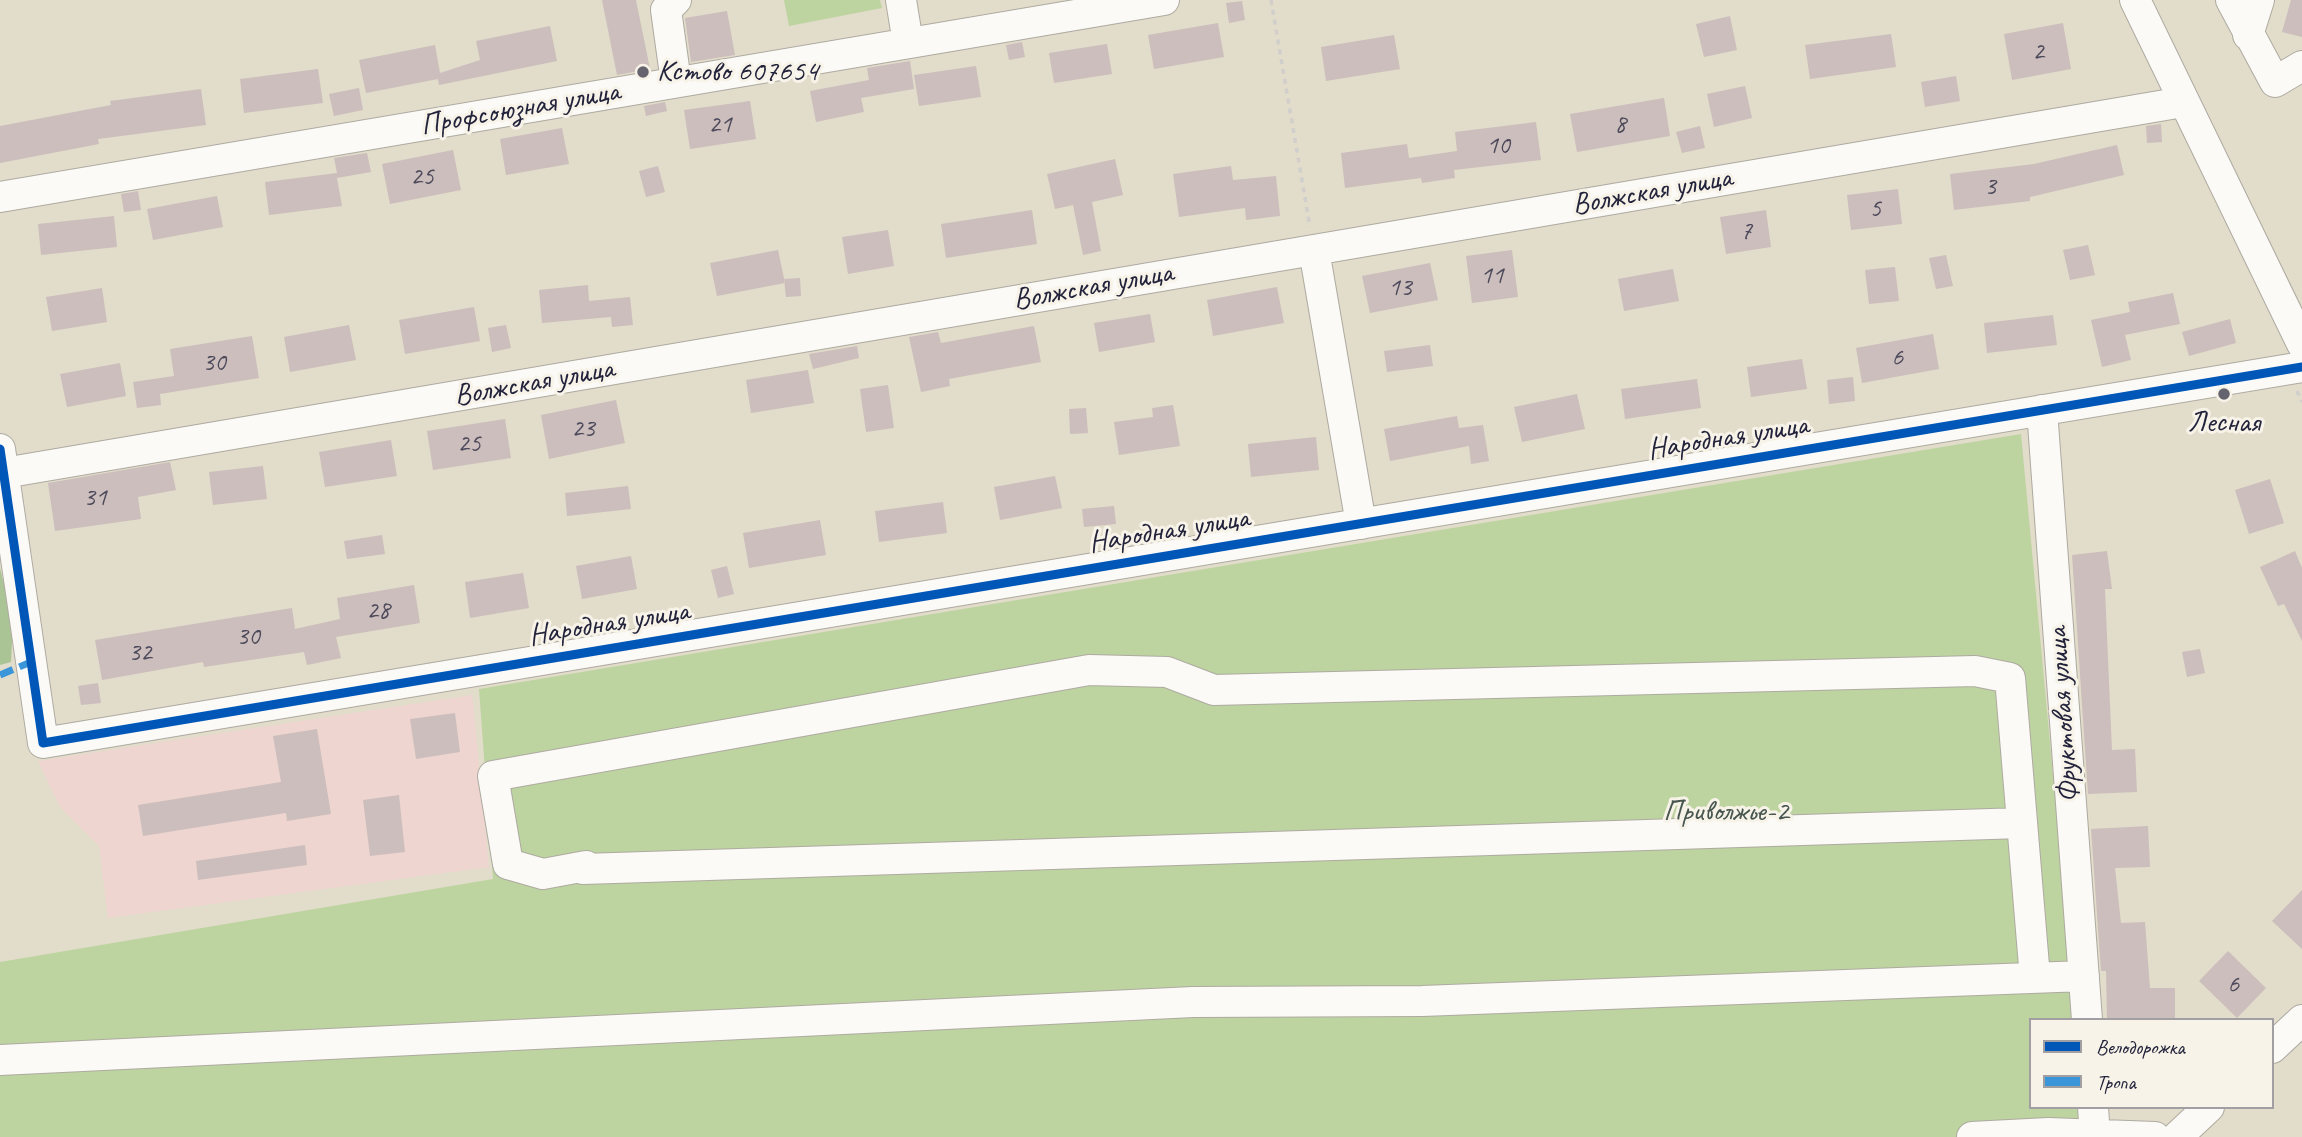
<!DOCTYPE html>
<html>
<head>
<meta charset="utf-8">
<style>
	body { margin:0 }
	#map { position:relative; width:2302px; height:1137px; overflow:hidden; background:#e2dcca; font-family:Caveat,sans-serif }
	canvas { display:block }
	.legend { position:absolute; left:2029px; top:1018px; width:245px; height:91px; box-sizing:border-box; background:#f7f3e8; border:2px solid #a29fa3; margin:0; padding:9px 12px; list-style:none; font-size:21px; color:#22223b }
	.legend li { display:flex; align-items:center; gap:14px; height:35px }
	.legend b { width:35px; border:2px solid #a29fa3 }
</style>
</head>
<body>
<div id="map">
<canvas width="2302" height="1137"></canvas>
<ul class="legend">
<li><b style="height:9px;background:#0057b8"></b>Велодорожка</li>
<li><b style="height:9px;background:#3b95d9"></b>Тропа</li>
</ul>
</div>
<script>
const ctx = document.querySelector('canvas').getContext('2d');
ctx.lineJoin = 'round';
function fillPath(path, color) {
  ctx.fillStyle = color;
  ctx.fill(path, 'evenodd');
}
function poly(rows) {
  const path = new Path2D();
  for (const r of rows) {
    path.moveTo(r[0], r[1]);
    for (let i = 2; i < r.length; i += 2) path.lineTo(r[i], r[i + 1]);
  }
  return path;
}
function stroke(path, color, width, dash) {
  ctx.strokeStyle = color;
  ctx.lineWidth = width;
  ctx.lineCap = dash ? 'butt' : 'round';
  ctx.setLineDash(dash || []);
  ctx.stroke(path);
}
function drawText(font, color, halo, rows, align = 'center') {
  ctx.font = font + ' Caveat,sans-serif';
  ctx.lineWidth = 6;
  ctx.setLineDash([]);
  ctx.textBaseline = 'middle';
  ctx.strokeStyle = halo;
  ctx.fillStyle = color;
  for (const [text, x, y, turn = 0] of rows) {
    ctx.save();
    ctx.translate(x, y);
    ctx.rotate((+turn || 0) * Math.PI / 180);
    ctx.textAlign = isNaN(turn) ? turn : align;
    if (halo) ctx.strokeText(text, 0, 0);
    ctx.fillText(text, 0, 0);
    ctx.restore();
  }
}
const built = poly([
	[472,695,489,867,108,918,99,846,60,807,38,761]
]);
const green = poly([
	[784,0,880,0,882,8,789,26],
	[2021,434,2076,1020,2031,1020,2031,1107,2084,1107,2087,1137,0,1137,0,962,493,879,479,689]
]);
const forest = poly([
	[0,568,13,620,11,662,0,665]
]);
const building = poly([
	[602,0,636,0,650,69,617,75],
	[2291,0,2302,0,2302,37,2282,32],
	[1242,1,1245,20,1229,23,1226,3],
	[727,11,735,55,691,62,685,18],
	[1730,16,1737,50,1704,57,1696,24],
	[1218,23,1224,57,1154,69,1148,35],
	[2063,23,2071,69,2012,80,2004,34],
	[550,26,557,61,439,85,438,79,366,93,359,60,435,45,440,73,480,60,476,41],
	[1891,34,1896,67,1810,79,1805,45],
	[1394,35,1400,69,1326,81,1321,47],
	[1022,42,1025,57,1009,60,1006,45],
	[1107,44,1112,74,1054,83,1049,53],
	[910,61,914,89,861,98,864,112,816,122,810,91,869,80,867,68],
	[976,66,981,97,919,106,914,75],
	[318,69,323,103,244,113,240,79],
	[1956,76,1960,101,1925,107,1921,82],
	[1745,86,1752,118,1714,127,1707,94],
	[359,88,363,110,334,116,329,94],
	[201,89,206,125,98,139,99,144,0,163,0,126,111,105,110,101],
	[1664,98,1670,136,1577,152,1570,114],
	[750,101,756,139,690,149,684,110],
	[665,102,667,111,646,116,644,106],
	[1536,122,1541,160,1454,170,1455,178,1422,183,1421,178,1345,188,1341,153,1407,144,1409,158,1457,151,1455,132],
	[2161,124,2162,142,2147,143,2146,126],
	[1700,126,1705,148,1682,153,1676,132],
	[562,128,569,164,506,175,500,139],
	[2117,145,2124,175,2030,197,2030,201,1954,210,1950,174,2034,164],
	[453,150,461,190,390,204,382,164],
	[367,153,371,172,337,178,342,206,269,215,265,182,337,173,334,158],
	[1115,159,1123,195,1092,202,1101,251,1083,255,1073,205,1055,209,1047,174],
	[658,166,665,192,646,197,639,171],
	[1231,166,1233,180,1276,176,1280,216,1246,220,1245,208,1179,217,1173,174],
	[1898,189,1902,224,1851,230,1847,195],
	[138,191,141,210,124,212,121,194],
	[217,196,223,227,153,240,147,209],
	[1032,210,1037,244,946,258,941,224],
	[1766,210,1771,247,1726,254,1720,217],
	[114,216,117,247,41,255,38,224],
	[888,230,894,266,848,274,842,237],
	[2088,245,2095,275,2070,280,2063,250],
	[778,250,785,283,717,296,710,263],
	[1512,250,1518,297,1472,303,1466,256],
	[1946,255,1953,286,1936,289,1929,258],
	[1430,263,1438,300,1370,313,1362,276],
	[1895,267,1899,301,1869,304,1865,270],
	[1673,269,1679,301,1624,311,1618,279],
	[800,278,801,296,786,297,784,279],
	[588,285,589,301,630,297,633,325,612,327,611,317,542,323,539,290],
	[1277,287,1284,323,1213,336,1207,300],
	[102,288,107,322,52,331,46,297],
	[2173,293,2180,324,2125,335,2131,360,2102,367,2091,320,2130,312,2128,302],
	[474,307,480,341,405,354,399,320],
	[1150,314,1155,342,1099,352,1094,323],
	[2053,315,2057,345,1987,353,1984,323],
	[2230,319,2236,343,2189,356,2182,332],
	[349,325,356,360,290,372,284,337],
	[506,325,511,348,492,352,488,328],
	[1034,326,1041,362,949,379,950,386,921,392,909,337,938,332,941,343],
	[1933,334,1939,369,1862,383,1856,348],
	[252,336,259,378,160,394,161,405,137,408,133,382,174,376,170,349],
	[1430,345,1433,366,1387,372,1384,351],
	[857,346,859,358,813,369,809,354],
	[1802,359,1807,389,1751,397,1747,367],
	[120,363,126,396,67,407,60,374],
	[808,370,814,403,751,413,746,380],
	[1853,377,1855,401,1829,404,1827,380],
	[1697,379,1701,408,1625,419,1621,389],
	[888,385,894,428,866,432,860,389],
	[1577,394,1585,429,1522,442,1514,407],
	[616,400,625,443,549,459,541,415],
	[1173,405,1180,446,1119,455,1114,422,1153,417,1152,408],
	[1086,408,1088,433,1070,434,1069,409],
	[1457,416,1459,428,1483,425,1489,461,1471,464,1469,446,1390,461,1384,429],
	[505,419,511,458,433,470,427,431],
	[1316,437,1319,470,1251,477,1248,444],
	[391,440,397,476,325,487,319,452],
	[170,462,176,490,138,497,141,519,55,531,48,483],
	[263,466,267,499,213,505,209,472],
	[1055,476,1062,508,1000,520,994,487],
	[2270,479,2284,523,2249,534,2235,490],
	[628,486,631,509,567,516,565,493],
	[943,502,947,533,879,542,875,511],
	[1114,506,1116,524,1084,527,1082,509],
	[820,520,826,555,749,568,743,533],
	[382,535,385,554,347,559,344,541],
	[2107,551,2112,589,2105,589,2112,750,2135,749,2137,792,2088,794,2072,555],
	[2295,551,2302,568,2302,641,2284,604,2278,606,2260,567],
	[631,556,637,589,582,599,576,566],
	[727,566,734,594,718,598,711,570],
	[523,573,529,608,470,618,465,582],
	[414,585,420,623,336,637,341,658,307,665,304,652,204,667,203,662,102,680,95,640,292,608,295,629,340,619,337,598],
	[2200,649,2205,673,2187,677,2182,652],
	[98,683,101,703,81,705,78,686],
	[455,713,460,752,416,759,410,719],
	[317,729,331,814,287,821,286,813,143,836,138,805,281,782,273,736],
	[399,795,405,852,370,856,363,800],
	[2148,826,2150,867,2115,868,2121,923,2145,922,2150,988,2175,988,2175,1020,2107,1020,2106,971,2101,971,2091,829],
	[305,845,307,865,198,880,196,861],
	[2302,890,2302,949,2272,921],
	[2228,951,2266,988,2237,1018,2199,981]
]);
const path = poly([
	[1271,0,1310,227],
	[2297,391,2302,402]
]);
const minor = poly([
	[676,0,666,10,676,82],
	[901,0,908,43],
	[2135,0,2302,344],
	[2231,0,2275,82,2302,66],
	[2248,35,2259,0],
	[0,197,1164,0],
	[1314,250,1361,524],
	[2042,410,2087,1020],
	[0,449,43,743,2302,367],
	[4,473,2183,102],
	[2022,823,583,869,586,866,543,874,508,864,493,776,1089,670,1167,672,1214,690,1975,671,2010,678,2035,978],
	[2272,1048,2302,1020],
	[0,1060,1193,1002,1422,1001,2084,976],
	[2093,1107,2095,1137],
	[1972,1137,2048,1133,2155,1137],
	[2177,1137,2209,1107]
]);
const quiet = poly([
	[0,675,31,662]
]);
const cycleway = poly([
	[0,449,43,743,2302,367]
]);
const markers = [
	[643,72,7,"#65636d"],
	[2224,394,7,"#65636d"]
];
const numberNames = [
	["2",2038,52],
	["21",720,125],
	["8",1620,125],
	["10",1498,146],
	["25",422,177],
	["3",1990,187],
	["5",1875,209],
	["7",1746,232],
	["11",1492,276],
	["13",1400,288],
	["6",1897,358],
	["30",214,363],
	["23",583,429],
	["25",469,444],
	["31",95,498],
	["28",378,611],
	["30",248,637],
	["32",140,653],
	["6",2233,985]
];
const poiNames = [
	["Кстово 607654",657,72],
	["Лесная",2224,423,"center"]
];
const streetNames = [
	["Профсоюзная улица",520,109,-10],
	["Волжская улица",1652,192,-10],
	["Волжская улица",1093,287,-10],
	["Волжская улица",534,383,-10],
	["Народная улица",1728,438,-9],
	["Народная улица",1169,531,-9],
	["Народная улица",609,624,-9],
	["Фруктовая улица",2064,715,-94]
];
const parkNames = [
	["Приволжье-2",1726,812]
];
fillPath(built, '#eed5d0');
fillPath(green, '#bdd4a0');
fillPath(forest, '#abc496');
fillPath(building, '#ccbebc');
stroke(minor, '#aeaaa1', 32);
stroke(path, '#d1cfcc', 3.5, [5, 5]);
stroke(minor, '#fbfaf7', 30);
stroke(quiet, '#3b95d9', 7, [14, 7]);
stroke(cycleway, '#0057b8', 9);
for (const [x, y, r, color] of markers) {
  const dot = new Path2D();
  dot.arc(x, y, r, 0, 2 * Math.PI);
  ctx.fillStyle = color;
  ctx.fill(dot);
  stroke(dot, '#f7f3e8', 2.5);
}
drawText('26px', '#4c495b', null, numberNames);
drawText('30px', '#22223b', '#f7f3e8', poiNames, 'left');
drawText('30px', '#22223b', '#f7f3e8', streetNames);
drawText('30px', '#47564f', '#f7f3e8', parkNames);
</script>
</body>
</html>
